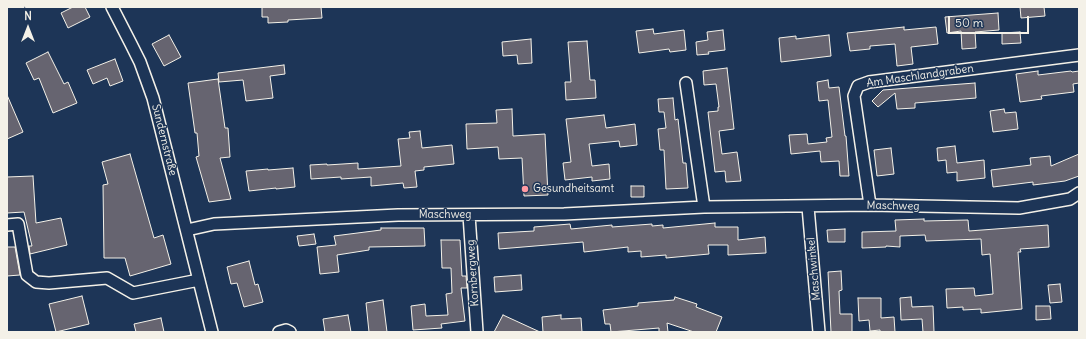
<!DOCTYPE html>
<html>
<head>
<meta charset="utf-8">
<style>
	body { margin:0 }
	#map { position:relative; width:1086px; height:339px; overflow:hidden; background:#1d3557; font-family:Delius,sans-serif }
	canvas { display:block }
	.frame { position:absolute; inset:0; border:8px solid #f4f1e8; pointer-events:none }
	.north { position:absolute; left:8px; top:8px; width:40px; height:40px; -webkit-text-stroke:3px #1d3557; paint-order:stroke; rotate:0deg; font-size:11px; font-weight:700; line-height:16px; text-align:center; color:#f4f1e8 }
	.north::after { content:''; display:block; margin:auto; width:14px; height:18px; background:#f4f1e8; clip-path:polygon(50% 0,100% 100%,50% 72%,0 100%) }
	.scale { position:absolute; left:948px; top:16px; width:81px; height:18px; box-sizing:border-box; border:2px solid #f4f1e8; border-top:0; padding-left:5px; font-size:12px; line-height:14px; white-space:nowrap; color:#f4f1e8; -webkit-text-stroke:3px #1d3557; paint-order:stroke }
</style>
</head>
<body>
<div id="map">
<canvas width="1086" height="339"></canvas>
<div class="frame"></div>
<div class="north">N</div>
<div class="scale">50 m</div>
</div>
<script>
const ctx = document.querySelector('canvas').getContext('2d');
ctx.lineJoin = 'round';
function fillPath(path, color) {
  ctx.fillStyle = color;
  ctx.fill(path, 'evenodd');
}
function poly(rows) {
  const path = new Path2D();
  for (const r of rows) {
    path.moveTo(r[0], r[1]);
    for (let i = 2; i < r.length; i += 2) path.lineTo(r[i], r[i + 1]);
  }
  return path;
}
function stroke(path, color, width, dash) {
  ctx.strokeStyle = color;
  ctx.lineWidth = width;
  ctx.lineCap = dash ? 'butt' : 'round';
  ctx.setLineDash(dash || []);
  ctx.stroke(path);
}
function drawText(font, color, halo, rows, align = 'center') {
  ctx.font = font + ' Delius,sans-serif';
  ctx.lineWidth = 3;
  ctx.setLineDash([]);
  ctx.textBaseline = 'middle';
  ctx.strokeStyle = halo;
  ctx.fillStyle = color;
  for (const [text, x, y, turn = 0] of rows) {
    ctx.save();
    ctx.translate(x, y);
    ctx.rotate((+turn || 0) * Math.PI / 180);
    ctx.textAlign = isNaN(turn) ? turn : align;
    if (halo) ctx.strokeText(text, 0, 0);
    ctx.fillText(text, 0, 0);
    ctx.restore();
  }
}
const building = poly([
	[73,7,85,7,90,17,68,28,61,13,73,7],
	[262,7,321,7,322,18,288,20,288,22,268,23,268,17,262,17,262,7],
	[1020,7,1044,7,1045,16,1021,18,1020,7],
	[998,13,999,30,975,32,976,48,962,49,961,31,947,33,945,17,998,13],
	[904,27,904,30,936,27,938,44,911,47,913,64,897,66,895,44,870,46,870,49,850,51,847,33,904,27],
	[653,29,654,34,684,30,686,50,670,52,669,49,639,53,636,31,653,29],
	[723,30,725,50,708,52,709,54,697,55,696,42,708,40,707,32,723,30],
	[1020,32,1021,43,1002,44,1002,33,1020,32],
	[169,35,181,57,164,66,152,44,169,35],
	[829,35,831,56,781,62,779,38,796,36,796,39,829,35],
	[531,39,532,63,518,64,517,55,503,56,502,42,531,39],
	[587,41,590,80,595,80,596,98,566,100,565,82,571,82,568,42,587,41],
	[48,52,64,84,68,82,77,103,53,113,39,78,34,80,26,63,48,52],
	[115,59,123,81,110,86,107,78,93,84,87,70,115,59],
	[284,65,285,74,270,76,273,98,246,101,243,80,219,82,218,73,284,65],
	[727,68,734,129,719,131,722,154,737,152,741,181,726,182,725,171,715,172,708,112,718,111,718,107,719,107,716,84,704,85,703,71,727,68],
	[1038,71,1038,75,1071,71,1072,72,1079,71,1079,83,1073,84,1074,92,1041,96,1042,99,1020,102,1016,74,1038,71],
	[218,79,225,128,228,128,230,157,220,158,231,199,209,202,196,157,199,156,197,133,195,133,188,83,218,79],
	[828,80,829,88,839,87,845,136,846,136,849,176,840,176,839,161,821,162,820,151,791,154,789,135,807,134,808,144,827,142,826,138,832,137,828,100,819,101,817,82,828,80],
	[975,83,976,98,915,103,915,108,897,109,895,93,878,107,872,101,883,90,975,83],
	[7,95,23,132,7,139,7,95],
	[673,98,675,120,678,119,683,163,686,163,688,188,666,189,664,150,660,150,658,129,666,128,664,112,659,112,658,99,673,98],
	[512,109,513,136,545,134,548,195,524,196,522,158,499,159,498,147,467,149,466,124,497,123,496,110,512,109],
	[1004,109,1005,113,1016,112,1018,129,993,132,990,111,1004,109],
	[604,115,606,128,635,124,637,145,620,147,619,141,589,144,592,166,609,164,610,179,592,181,592,177,565,180,563,163,571,162,566,119,604,115],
	[420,131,422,148,452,145,454,164,424,167,424,170,415,171,417,187,404,188,403,183,371,186,371,177,341,179,341,177,311,179,310,165,327,164,327,165,358,163,358,169,401,166,398,139,410,138,409,132,420,131],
	[955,146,957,163,984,160,985,178,957,181,957,172,947,173,946,160,938,161,937,148,955,146],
	[891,148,894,174,877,176,874,150,891,148],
	[130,154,154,238,163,235,171,264,130,276,125,258,104,258,103,185,108,184,102,162,130,154],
	[1079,154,1079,176,1065,181,1033,185,1033,182,993,187,991,170,1031,165,1030,158,1050,156,1051,166,1079,154],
	[293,168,295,187,276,189,276,188,249,191,246,171,268,169,268,170,293,168],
	[33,176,36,223,61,218,67,245,30,254,29,246,32,246,24,212,7,213,7,177,33,176],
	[631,186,644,186,644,197,631,197,631,186],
	[924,219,924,221,968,220,969,231,1048,225,1049,247,1020,249,1021,252,1018,252,1022,309,981,313,981,309,963,310,963,307,947,308,946,289,974,288,975,296,993,294,990,254,982,255,981,239,926,241,925,235,900,236,900,247,886,246,886,247,862,248,862,232,896,231,895,220,924,219],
	[715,223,715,227,738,227,738,240,765,237,766,253,728,255,728,245,708,245,709,254,666,258,666,255,641,257,641,251,628,252,628,247,584,252,583,242,499,249,498,233,534,231,534,227,570,224,571,229,612,225,612,227,652,224,652,226,663,225,663,228,715,223],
	[381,228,424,228,425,246,369,247,369,250,337,255,339,272,320,274,317,247,336,245,334,236,381,230,381,228],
	[845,229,845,242,828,242,827,230,845,229],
	[314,234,316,244,299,246,297,236,314,234],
	[441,240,460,240,462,276,466,276,467,288,461,288,465,321,441,324,442,328,413,330,411,306,425,304,426,316,448,315,446,294,452,293,451,268,442,268,441,240],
	[7,247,15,247,20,275,7,276,7,247],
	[249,261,255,285,258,284,263,302,244,307,237,283,231,284,227,267,249,261],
	[841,271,842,290,839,291,840,314,852,314,852,332,831,332,828,272,841,271],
	[521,275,522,290,495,292,494,277,521,275],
	[1060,284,1062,302,1050,303,1048,285,1060,284],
	[82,296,89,324,56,332,49,304,82,296],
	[675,297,697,304,696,307,722,317,716,332,694,332,667,323,668,332,659,332,659,328,611,332,610,324,605,324,603,310,638,306,638,303,674,300,675,297],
	[911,297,912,307,933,306,934,332,923,332,922,319,901,320,900,298,911,297],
	[858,298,881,298,881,318,894,317,895,332,880,332,880,330,870,331,869,320,859,321,858,298],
	[383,300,387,332,369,332,366,303,383,300],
	[1036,306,1050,306,1051,319,1036,320,1036,306],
	[348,315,351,332,325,332,323,319,348,315],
	[503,315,540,332,494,332,503,315],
	[561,315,561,319,581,318,582,332,543,332,542,317,561,315],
	[161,318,164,332,136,332,134,324,161,318]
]);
const street = poly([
	[112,7,131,44,140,62,153,98,212,332],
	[686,83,704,207],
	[870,205,854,96,858,86,869,82,1079,55],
	[808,207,819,332],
	[469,215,477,332],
	[7,225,18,224,27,275,36,282,49,283,107,278,133,293,199,280],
	[187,230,214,224,398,215,564,214,704,207,870,205,1019,208,1070,199,1079,193],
	[279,332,286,330,290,332]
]);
const markers = [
	[525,189,4,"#ff9aa2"]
];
const streetNames = [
	["Am Maschlandgraben",920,76,-8],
	["Sundernstraße",164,140,76],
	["Maschweg",893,206,1],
	["Maschweg",445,215],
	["Maschwinkel",814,269,-95],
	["Kornbergweg",473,273,-94]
];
const poiNames = [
	["Gesundheitsamt",533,189]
];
fillPath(building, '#666470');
stroke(building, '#f4f1e8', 1);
stroke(street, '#f4f1e8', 14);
stroke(street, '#1d3557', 11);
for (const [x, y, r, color] of markers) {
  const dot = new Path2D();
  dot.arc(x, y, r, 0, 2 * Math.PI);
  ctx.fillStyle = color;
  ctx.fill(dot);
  stroke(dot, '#1d3557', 1.5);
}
drawText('11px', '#f4f1e8', '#1d3557', streetNames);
drawText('11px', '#f4f1e8', '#1d3557', poiNames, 'left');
</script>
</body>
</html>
